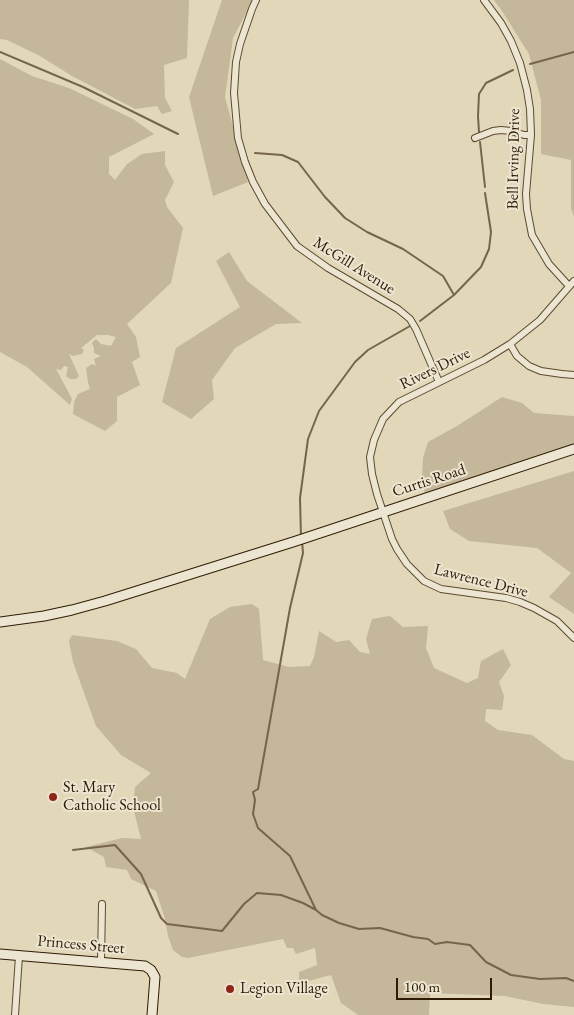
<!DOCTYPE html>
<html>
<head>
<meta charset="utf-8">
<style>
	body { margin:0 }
	#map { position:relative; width:574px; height:1015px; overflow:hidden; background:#e2d7b9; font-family:"EB Garamond",serif }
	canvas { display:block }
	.scale { position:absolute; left:396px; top:978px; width:96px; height:22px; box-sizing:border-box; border:2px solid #2f1b03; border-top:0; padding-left:6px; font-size:15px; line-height:18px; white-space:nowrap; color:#2f1b03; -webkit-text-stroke:4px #ece5d2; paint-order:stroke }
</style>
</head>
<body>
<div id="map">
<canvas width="574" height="1015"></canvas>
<div class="scale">100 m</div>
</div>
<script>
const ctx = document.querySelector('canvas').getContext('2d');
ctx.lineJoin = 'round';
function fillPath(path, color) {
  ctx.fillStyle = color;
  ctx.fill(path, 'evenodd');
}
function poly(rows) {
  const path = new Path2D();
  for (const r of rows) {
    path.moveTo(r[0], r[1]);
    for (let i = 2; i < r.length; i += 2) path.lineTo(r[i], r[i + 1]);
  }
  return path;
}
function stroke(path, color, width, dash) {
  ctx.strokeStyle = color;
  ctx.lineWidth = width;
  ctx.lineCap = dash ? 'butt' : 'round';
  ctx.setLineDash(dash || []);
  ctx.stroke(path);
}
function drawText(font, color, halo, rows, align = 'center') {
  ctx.font = font + ' "EB Garamond",serif';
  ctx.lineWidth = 4;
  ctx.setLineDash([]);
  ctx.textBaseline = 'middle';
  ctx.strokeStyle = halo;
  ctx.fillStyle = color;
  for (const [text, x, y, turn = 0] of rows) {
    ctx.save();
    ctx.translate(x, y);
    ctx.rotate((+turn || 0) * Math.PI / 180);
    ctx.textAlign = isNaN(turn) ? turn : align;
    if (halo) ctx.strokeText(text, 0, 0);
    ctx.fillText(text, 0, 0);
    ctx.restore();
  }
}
const green = poly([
	[0,0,189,0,187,58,164,65,165,98,172,111,162,114,157,106,135,109,72,76,40,56,7,40,0,39],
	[222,0,253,0,233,38,225,97,248,182,213,196,189,97],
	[494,0,574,0,574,217,571,208,571,160,541,154,541,100,529,54,502,11],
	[0,59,32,76,69,88,133,119,154,134,109,157,109,174,115,180,127,164,142,154,165,151,165,165,174,182,165,200,167,207,183,228,171,283,127,324,136,337,140,357,132,362,140,385,117,397,117,421,105,431,73,414,74,402,78,394,90,389,88,382,86,368,92,364,96,366,94,359,101,356,94,353,94,348,92,343,96,339,101,344,111,346,116,337,108,335,97,335,81,348,84,350,82,354,73,356,69,354,79,376,76,379,70,379,66,376,68,367,64,366,61,370,56,369,72,399,70,405,27,367,0,352],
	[229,252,247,281,302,323,276,324,235,348,212,380,214,399,191,419,162,402,176,348,240,307,216,261],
	[502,397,522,403,534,413,574,416,574,444,425,494,422,478,423,458,428,442,457,426],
	[574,471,574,614,549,597,571,573,537,548,469,541,450,529,443,511],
	[252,604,259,609,263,660,289,667,310,666,314,657,319,631,336,642,349,640,360,652,370,654,366,639,372,619,390,616,403,627,428,626,426,648,434,668,467,683,478,678,481,661,503,649,511,665,499,682,504,696,502,710,486,709,485,721,498,730,532,735,564,759,574,761,574,1007,543,1004,505,996,430,993,429,1015,358,1015,341,1003,331,975,308,981,299,980,299,972,317,965,315,948,296,954,293,948,287,948,283,939,188,958,182,957,173,950,168,936,165,919,156,891,131,879,127,870,106,867,104,857,86,847,122,838,141,839,133,807,135,787,151,773,121,755,96,726,73,662,69,641,72,635,117,641,136,649,152,668,177,673,185,679,210,619,230,607]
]);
const stream = poly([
	[0,52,83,87,178,134],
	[530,64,574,52],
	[479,132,478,116,479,94,486,83,513,70],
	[480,142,485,187],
	[255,153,282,155,298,162,325,197,345,218,367,232,403,249,443,276,454,295],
	[420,321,454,295,481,267,489,249,491,232,485,193],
	[301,537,300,498,308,439,319,411,355,362,368,350,410,326],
	[302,541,303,553,290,608,258,789,253,792,255,800,253,814,258,828,290,856,316,910],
	[73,850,115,845,141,874,161,918,167,924,222,931,244,904,257,893,281,895,303,903,316,910,322,915,339,923,359,929,380,928,413,937,428,939,435,944,447,942,470,945,486,962,511,975,540,979,566,978,574,981]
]);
const street = poly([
	[256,0,252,9,240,44,236,62,234,93,238,138,245,162,253,182,265,204,297,246,328,268,398,309,410,319,416,329,439,382],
	[484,0,501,23,511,41,520,63,527,90,530,109,531,135,526,194,527,209,532,235,549,264,569,286],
	[475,138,493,131,501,130,511,131,524,135,531,135],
	[574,281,540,320,510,344,484,360,399,402,383,419,374,440,370,457,372,474,377,494,392,539,397,549,407,564,424,581,441,589,506,598,520,602,534,608,557,621,574,638],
	[510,344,517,356,529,366,541,371,562,374,574,375],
	[101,962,102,904],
	[15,1015,19,956]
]);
const secondary = poly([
	[0,622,44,616,72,610,105,601,293,542,574,449],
	[0,954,145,966,151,970,155,977,152,1015]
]);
const markers = [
	[53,797,5,"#8f2418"],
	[230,989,5,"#8f2418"]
];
const streetNames = [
	["Bell Irving Drive",514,159,-89],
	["McGill Avenue",354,266,32],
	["Rivers Drive",435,369,-26],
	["Curtis Road",429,481,-18],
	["Lawrence Drive",481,581,14],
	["Princess Street",81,945,5]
];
const poiNames = [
	["St. Mary",63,788],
	["Catholic School",63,806],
	["Legion Village",240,989]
];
fillPath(green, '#c4b79a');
stroke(stream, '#76654b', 2);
stroke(street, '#5c4a30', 8);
stroke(secondary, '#2f1b03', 11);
stroke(street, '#ece5d2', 6);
stroke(secondary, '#ece5d2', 9);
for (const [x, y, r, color] of markers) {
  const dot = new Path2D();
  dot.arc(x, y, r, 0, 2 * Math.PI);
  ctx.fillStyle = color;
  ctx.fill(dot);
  stroke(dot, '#ece5d2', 2);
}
drawText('16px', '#2f1b03', '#ece5d2', streetNames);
drawText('16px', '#2f1b03', '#ece5d2', poiNames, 'left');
</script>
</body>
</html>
